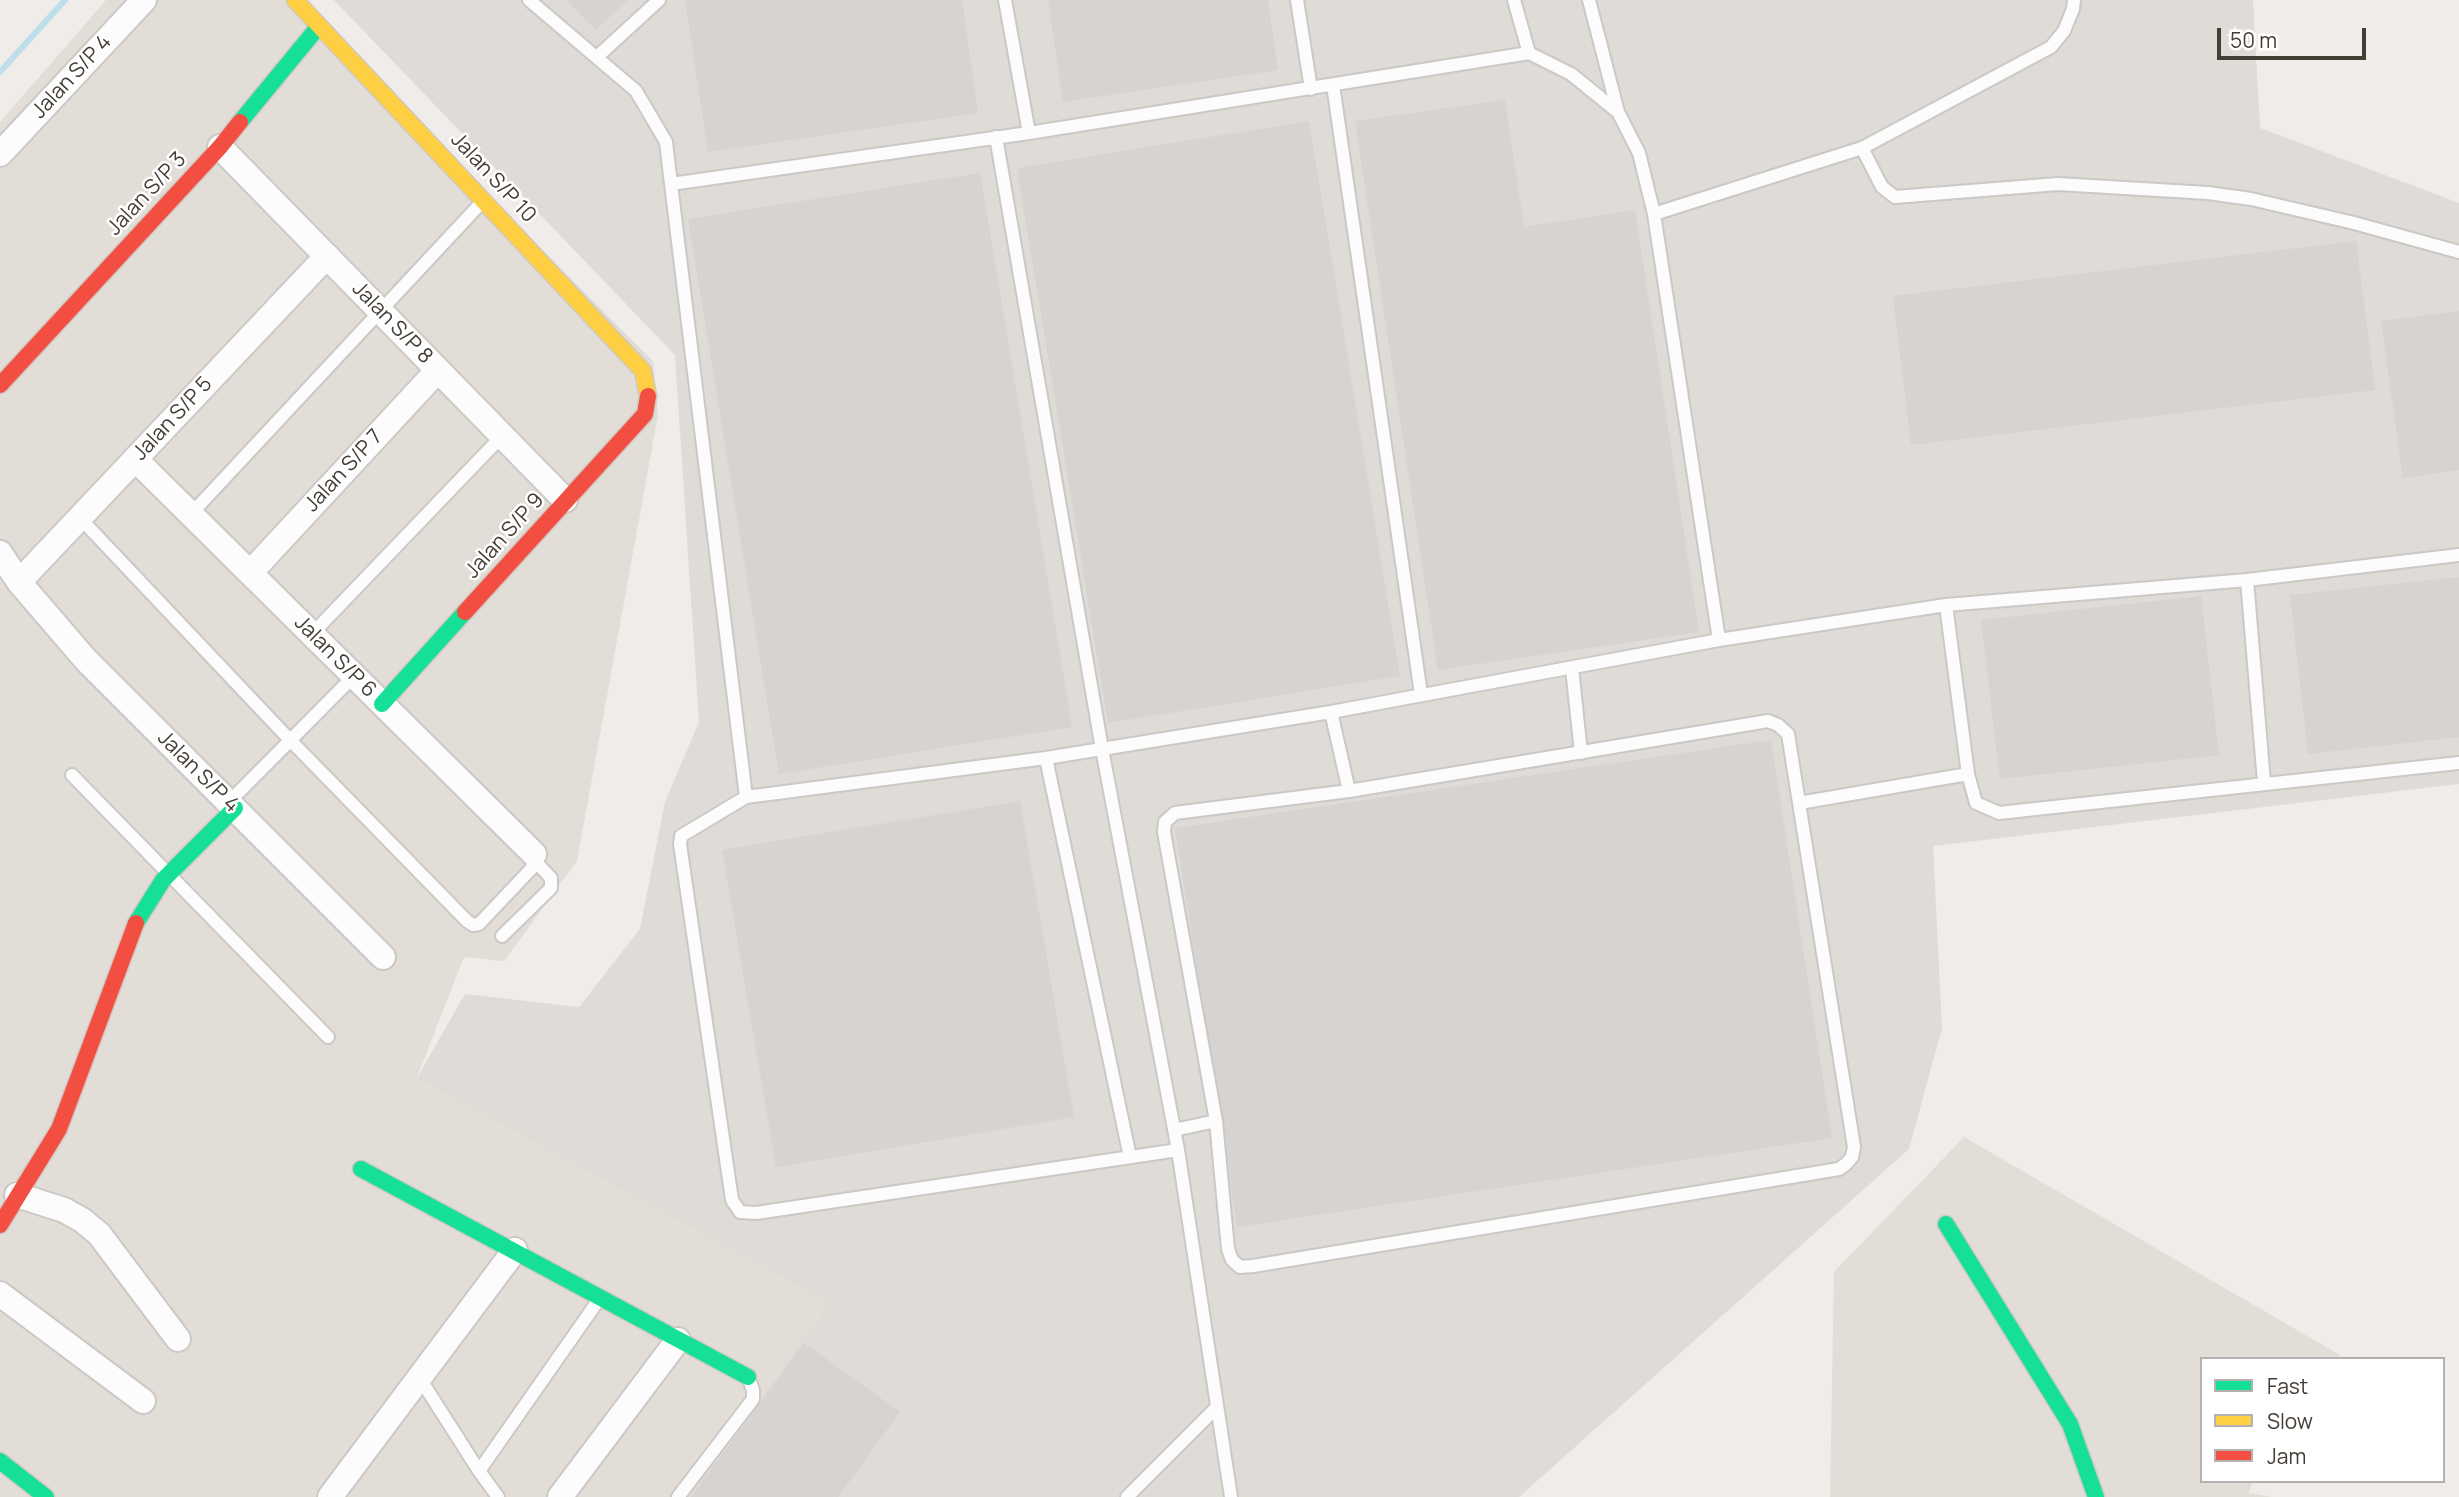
<!DOCTYPE html>
<html>
<head>
<meta charset="utf-8">
<style>
	body { margin:0 }
	#map { position:relative; width:2459px; height:1497px; overflow:hidden; background:#efece9; font-family:Manrope,sans-serif }
	canvas { display:block }
	.legend { position:absolute; left:2200px; top:1357px; width:245px; height:126px; box-sizing:border-box; background:#fff; border:2px solid #b4b1af; margin:0; padding:9px 12px; list-style:none; font-size:21px; color:#443d36 }
	.legend li { display:flex; align-items:center; gap:14px; height:35px }
	.legend b { width:35px; border:2px solid #b4b1af }
	.scale { position:absolute; left:2217px; top:28px; width:149px; height:32px; box-sizing:border-box; border:4px solid #443d36; border-top:0; padding-left:9px; font-size:21px; line-height:24px; white-space:nowrap; color:#443d36; -webkit-text-stroke:5px #fff; paint-order:stroke }
</style>
</head>
<body>
<div id="map">
<canvas width="2459" height="1497"></canvas>
<ul class="legend">
<li><b style="height:9px;background:#16e098"></b>Fast</li>
<li><b style="height:9px;background:#ffcf43"></b>Slow</li>
<li><b style="height:9px;background:#f24e42"></b>Jam</li>
</ul>
<div class="scale">50 m</div>
</div>
<script>
const ctx = document.querySelector('canvas').getContext('2d');
ctx.lineJoin = 'round';
function fillPath(path, color) {
  ctx.fillStyle = color;
  ctx.fill(path, 'evenodd');
}
function poly(rows) {
  const path = new Path2D();
  for (const r of rows) {
    path.moveTo(r[0], r[1]);
    for (let i = 2; i < r.length; i += 2) path.lineTo(r[i], r[i + 1]);
  }
  return path;
}
function stroke(path, color, width, dash) {
  ctx.strokeStyle = color;
  ctx.lineWidth = width;
  ctx.lineCap = dash ? 'butt' : 'round';
  ctx.setLineDash(dash || []);
  ctx.stroke(path);
}
function drawText(font, color, halo, rows, align = 'center') {
  ctx.font = font + ' Manrope,sans-serif';
  ctx.lineWidth = 5;
  ctx.setLineDash([]);
  ctx.textBaseline = 'middle';
  ctx.strokeStyle = halo;
  ctx.fillStyle = color;
  for (const [text, x, y, turn = 0] of rows) {
    ctx.save();
    ctx.translate(x, y);
    ctx.rotate((+turn || 0) * Math.PI / 180);
    ctx.textAlign = isNaN(turn) ? turn : align;
    if (halo) ctx.strokeText(text, 0, 0);
    ctx.fillText(text, 0, 0);
    ctx.restore();
  }
}
const residential = poly([
	[106,0,293,0,653,361,658,415,577,861,504,961,464,957,417,1077,831,1303,685,1497,0,1497,0,122],
	[1964,1137,2340,1355,2336,1359,2202,1359,2202,1481,2253,1481,2249,1493,2272,1497,1830,1497,1834,1272]
]);
const industrial = poly([
	[334,0,2253,0,2260,128,2459,203,2459,784,1933,846,1942,1028,1909,1149,1519,1497,686,1497,830,1303,417,1078,465,994,579,1007,640,929,665,802,699,722,675,355]
]);
const stream = poly([
	[0,72,65,0]
]);
const building = poly([
	[567,0,628,0,596,30],
	[685,0,962,0,978,113,708,152],
	[1048,0,1268,0,1278,70,1063,102],
	[1505,100,1524,227,1635,210,1699,632,1438,670,1355,121],
	[1309,121,1400,676,1108,723,1017,168],
	[980,173,1072,727,779,774,688,219],
	[2356,241,2375,390,1911,445,1893,296],
	[2459,311,2459,470,2403,478,2381,321],
	[2459,577,2459,737,2308,754,2290,595],
	[2201,596,2219,755,2000,779,1981,620],
	[1771,740,1832,1138,1237,1227,1175,828],
	[1020,801,1074,1117,776,1167,722,850],
	[804,1343,900,1412,838,1497,691,1497]
]);
const lane = poly([
	[529,0,636,91,666,142,671,184,1029,133,1529,53,1571,74,1618,112,1639,153,1654,214,1719,640],
	[1005,0,1029,133],
	[1297,0,1311,89],
	[1514,0,1529,53],
	[1589,0,1618,112],
	[598,56,659,0],
	[1333,85,1421,694],
	[996,137,1102,749,1178,1150,1231,1497],
	[1862,148,1882,187,1895,197,2058,184,2208,193,2251,199,2354,223,2459,252],
	[671,184,746,797],
	[1654,214,1862,148,2051,47,2064,31,2073,9,2074,0],
	[191,514,482,202],
	[80,518,290,740,467,921,473,925,479,924,531,869,535,861,534,854],
	[2247,580,2264,782],
	[1946,605,1968,774,1976,803,1999,813,2459,763],
	[312,634,502,436],
	[1572,668,1581,753],
	[1331,712,1349,791],
	[1768,721,1778,725,1788,734,1854,1147,1852,1157,1846,1164,1839,1169,1253,1266,1240,1267,1232,1260,1228,1249,1216,1121,1164,832,1165,822,1175,813,1349,791,1768,721],
	[1046,758,1130,1157],
	[72,775,328,1037],
	[228,803,354,676],
	[1799,803,1968,774],
	[502,936,551,888,551,878,535,861],
	[1174,1130,1216,1121],
	[1178,1150,756,1213,740,1212,732,1200,680,844,681,836,746,797,1046,758,1331,712,1719,640,1946,605,2247,580,2459,555],
	[419,1377,479,1471,498,1497],
	[479,1471,600,1298],
	[678,1497,753,1399,753,1390,748,1377],
	[1127,1497,1217,1407]
]);
const street = poly([
	[220,147,565,500],
	[0,154,144,0],
	[135,459,534,854],
	[0,553,19,582,86,660,383,957],
	[250,573,438,370],
	[19,582,327,256],
	[17,1195,64,1210,82,1220,99,1234,178,1339],
	[0,1294,143,1401],
	[330,1497,515,1250],
	[560,1497,678,1340]
]);
const fast = poly([
	[240,122,319,26],
	[382,704,465,612],
	[136,923,163,880,235,808],
	[361,1169,748,1377],
	[1946,1224,2070,1424,2096,1497],
	[0,1461,46,1497]
]);
const slow = poly([
	[295,0,643,371,648,396]
]);
const jam = poly([
	[0,385,220,147,240,122],
	[465,612,645,414,648,396],
	[0,1225,59,1129,136,923]
]);
const streetNames = [
	["Jalan S/P 4",72,77,-47],
	["Jalan S/P 10",493,178,47],
	["Jalan S/P 3",147,194,-47],
	["Jalan S/P 8",392,323,46],
	["Jalan S/P 5",173,419,-47],
	["Jalan S/P 7",344,471,-47],
	["Jalan S/P 9",505,536,-48],
	["Jalan S/P 6",335,657,45],
	["Jalan S/P 4",198,772,45]
];
fillPath(residential, '#e3ddd7');
fillPath(industrial, '#dfdbd7');
stroke(stream, '#bddeea', 6);
fillPath(building, '#d7d3d0');
stroke(lane, '#cbc8c5', 16);
stroke(street, '#cbc8c5', 28);
stroke(fast, '#cfc9c2', 19);
stroke(slow, '#cfc9c2', 19);
stroke(jam, '#cfc9c2', 19);
stroke(lane, '#fdfcfc', 12);
stroke(street, '#fdfcfc', 24);
stroke(fast, '#16e098', 16);
stroke(slow, '#ffcf43', 16);
stroke(jam, '#f24e42', 16);
drawText('21px', '#443d36', '#fff', streetNames);
</script>
</body>
</html>
